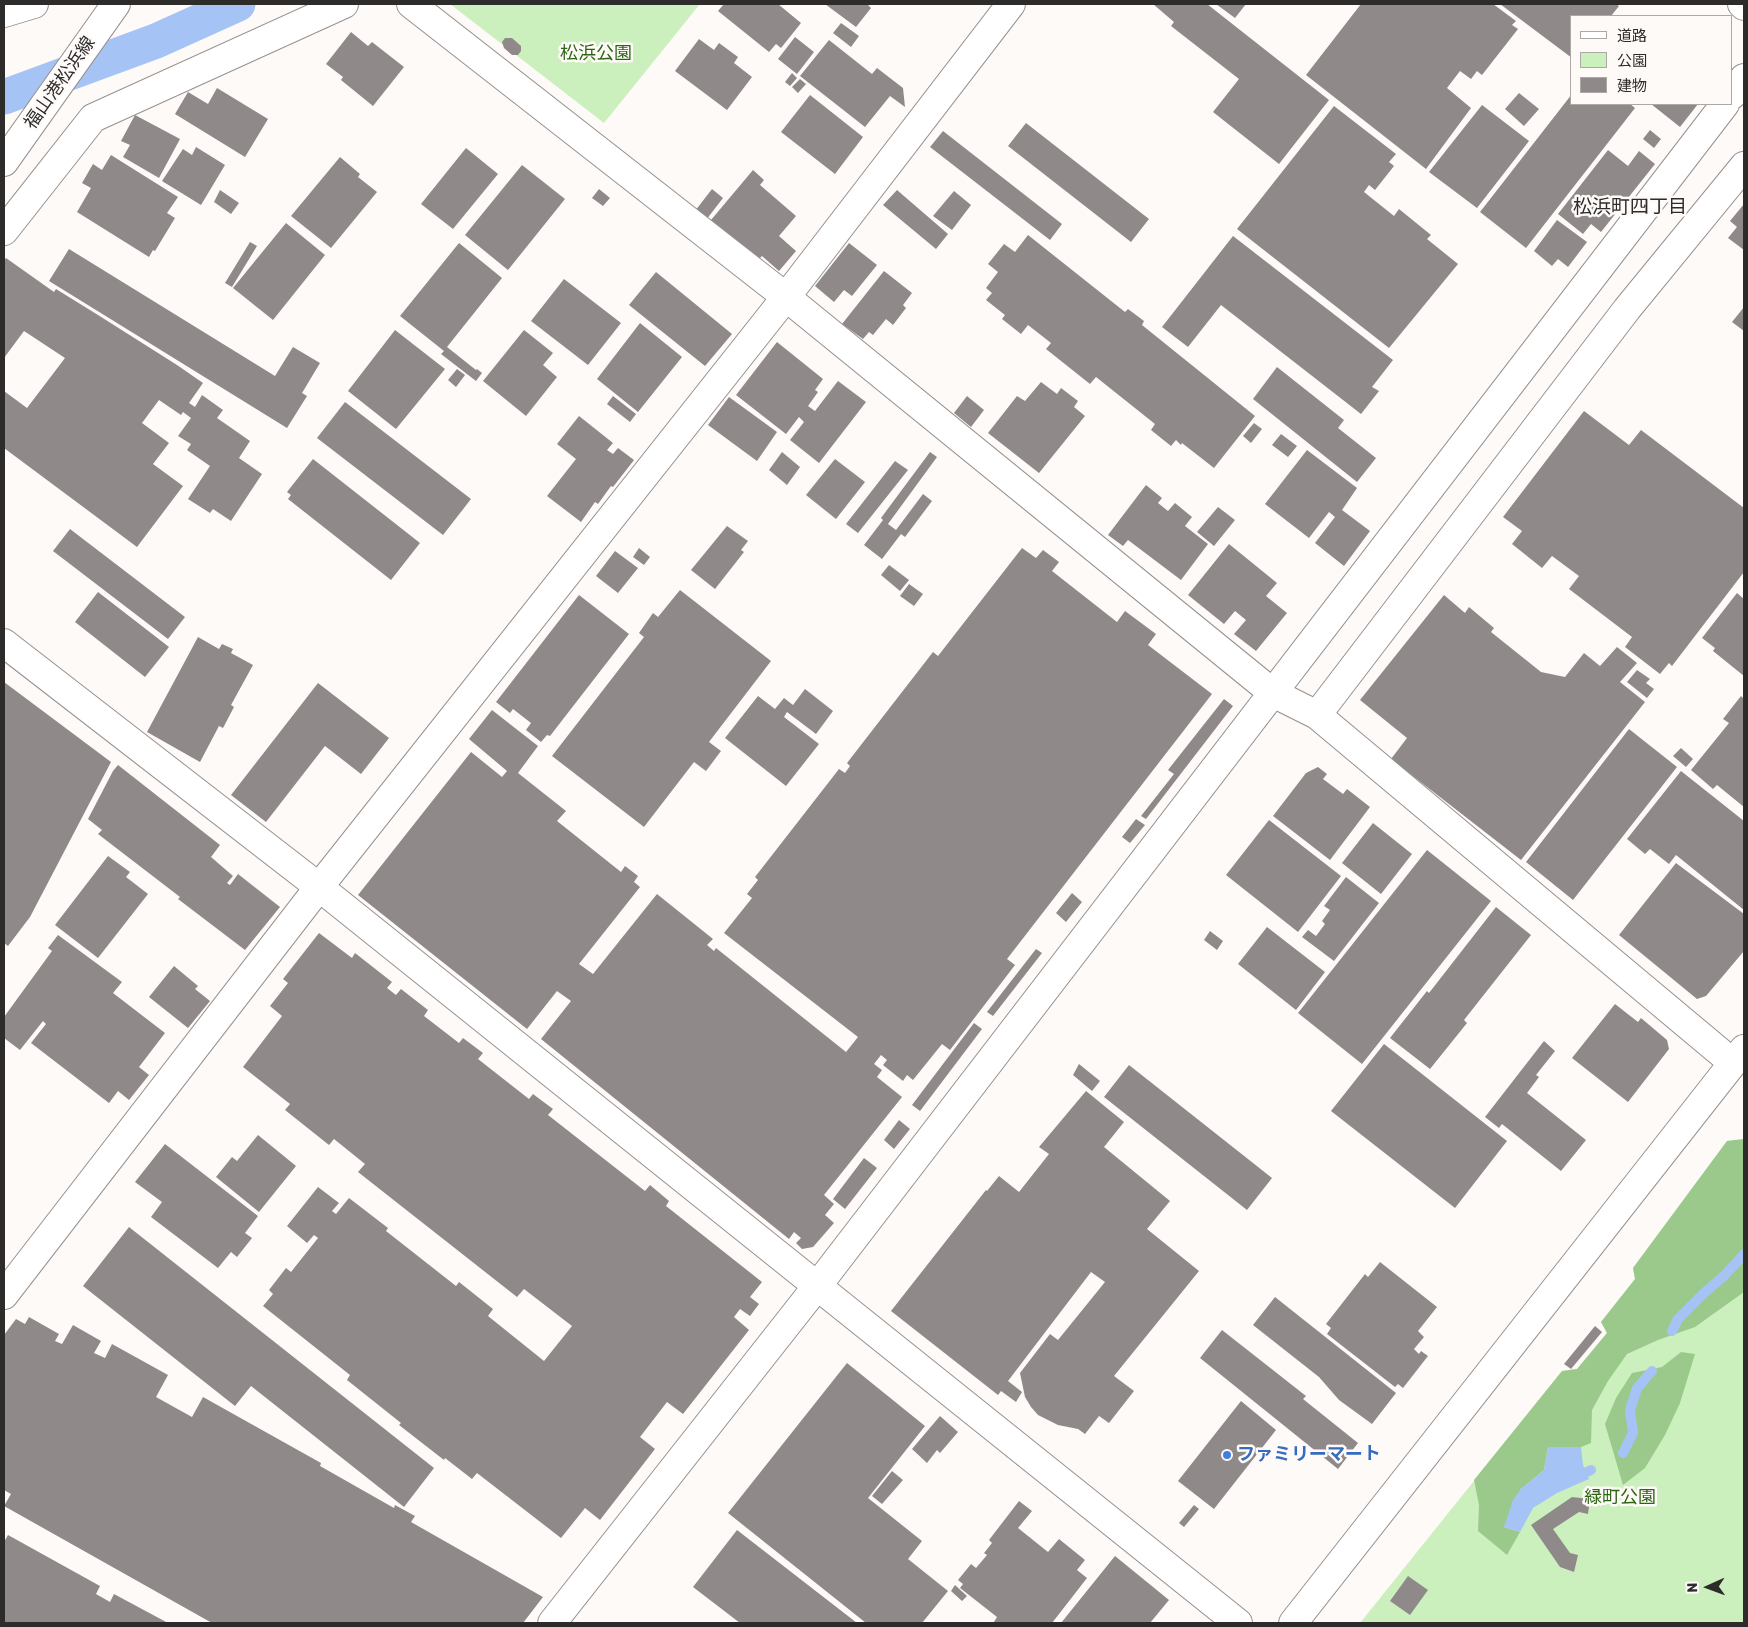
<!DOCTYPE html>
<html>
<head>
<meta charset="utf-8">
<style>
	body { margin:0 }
	#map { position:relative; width:1748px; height:1627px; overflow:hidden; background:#fefaf8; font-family:Rubik,"Noto Sans JP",sans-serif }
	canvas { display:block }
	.frame { position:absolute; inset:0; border:5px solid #2e2c2b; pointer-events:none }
	.legend { position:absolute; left:1570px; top:15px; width:162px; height:90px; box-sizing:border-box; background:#fefaf8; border:1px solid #aba8a6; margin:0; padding:6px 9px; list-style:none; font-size:15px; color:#2e2c2b }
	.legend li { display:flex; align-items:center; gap:10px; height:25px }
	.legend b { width:25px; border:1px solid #aba8a6 }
	.north { position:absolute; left:1683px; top:1562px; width:50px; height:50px; -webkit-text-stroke:4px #fefaf8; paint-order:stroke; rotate:268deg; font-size:14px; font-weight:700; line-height:20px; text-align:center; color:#2e2c2b }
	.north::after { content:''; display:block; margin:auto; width:18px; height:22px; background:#2e2c2b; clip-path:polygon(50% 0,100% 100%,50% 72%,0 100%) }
</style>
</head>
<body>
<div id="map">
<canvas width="1748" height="1627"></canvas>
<div class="frame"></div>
<ul class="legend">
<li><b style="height:6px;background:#fff"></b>道路</li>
<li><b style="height:14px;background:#cbf0be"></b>公園</li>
<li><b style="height:14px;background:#8f8989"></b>建物</li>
</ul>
<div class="north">N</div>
</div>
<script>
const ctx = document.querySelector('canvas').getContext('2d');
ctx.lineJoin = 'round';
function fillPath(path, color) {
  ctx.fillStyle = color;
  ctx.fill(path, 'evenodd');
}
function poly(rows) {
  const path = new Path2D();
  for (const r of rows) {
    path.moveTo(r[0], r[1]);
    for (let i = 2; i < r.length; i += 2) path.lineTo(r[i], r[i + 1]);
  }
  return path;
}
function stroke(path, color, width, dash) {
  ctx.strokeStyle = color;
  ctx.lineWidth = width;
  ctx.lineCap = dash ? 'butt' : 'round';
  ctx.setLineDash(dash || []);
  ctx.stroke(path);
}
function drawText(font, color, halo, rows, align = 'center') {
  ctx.font = font + ' Rubik,"Noto Sans JP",sans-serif';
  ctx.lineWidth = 5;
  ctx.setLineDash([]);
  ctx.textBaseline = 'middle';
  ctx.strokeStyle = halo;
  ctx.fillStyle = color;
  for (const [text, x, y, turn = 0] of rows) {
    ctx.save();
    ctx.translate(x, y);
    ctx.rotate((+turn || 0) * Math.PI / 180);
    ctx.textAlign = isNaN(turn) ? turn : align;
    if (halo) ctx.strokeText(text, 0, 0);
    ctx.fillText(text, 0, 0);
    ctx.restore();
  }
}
const green = poly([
	[450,4,700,4,604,123],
	[1744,1139,1744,1623,1360,1623,1562,1371,1577,1369,1607,1333,1601,1322,1635,1279,1633,1268,1727,1141]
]);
const forest = poly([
	[1744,1139,1744,1292,1695,1327,1658,1340,1627,1354,1608,1381,1592,1410,1591,1443,1581,1447,1548,1447,1544,1470,1521,1489,1504,1527,1520,1532,1507,1555,1478,1531,1479,1505,1474,1480,1562,1371,1577,1369,1607,1333,1601,1322,1635,1279,1633,1268,1727,1141],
	[1681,1352,1695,1354,1680,1403,1665,1435,1645,1468,1623,1485,1605,1424,1616,1398,1632,1373,1662,1367]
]);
const water = poly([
	[1548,1447,1581,1447,1583,1465,1589,1479,1557,1493,1533,1508,1520,1532,1504,1527,1513,1500,1521,1489,1544,1470]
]);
const stream = poly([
	[1672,1331,1678,1319,1704,1293,1725,1275,1744,1254],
	[1623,1453,1633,1433,1630,1410,1637,1388,1652,1371],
	[1574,1478,1591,1470]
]);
const canal = poly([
	[4,97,156,41,238,4]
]);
const building = poly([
	[724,4,778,4,801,23,781,48,776,44,769,52,718,11],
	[825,4,869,4,868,5,871,8,856,27],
	[1153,4,1207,4,1329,100,1279,164,1213,112,1239,79,1171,26,1174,22],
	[1216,4,1246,4,1235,18],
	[1361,4,1493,4,1516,21,1512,25,1518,29,1482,75,1477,71,1471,79,1460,71,1447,88,1471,108,1426,169,1306,75],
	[1500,4,1616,4,1619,6,1611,16,1572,16,1572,58],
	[841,23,859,36,851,47,833,33],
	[351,32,368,46,372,42,404,67,373,106,341,80,343,77,326,64],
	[795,37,814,52,797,74,778,59],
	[505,38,512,38,521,46,521,51,518,55,512,55,504,48,502,42],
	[699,39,714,50,719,43,738,57,734,63,752,77,727,110,675,71],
	[829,40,872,74,877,68,903,88,905,107,890,96,865,127,800,76],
	[792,73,797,78,790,86,785,82],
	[800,79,806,84,798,93,792,87],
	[217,88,268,119,245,157,175,114,188,92,208,104],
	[1519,93,1539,109,1524,126,1505,109],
	[1572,94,1572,104,1630,104,1635,108,1526,248,1480,212],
	[810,95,863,137,835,174,781,132],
	[1651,104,1698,104,1680,127],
	[1482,105,1529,141,1477,208,1429,172],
	[1334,106,1396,154,1389,162,1394,166,1375,190,1369,185,1364,192,1394,216,1399,209,1431,235,1427,239,1458,264,1389,348,1237,229],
	[135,115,180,139,159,178,123,157,130,145,121,141],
	[1026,123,1149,219,1131,242,1008,146],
	[1650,130,1661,139,1654,148,1643,139],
	[943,131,1062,224,1050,240,930,147],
	[196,147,225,165,201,205,162,181,183,149,192,155],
	[466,148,498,174,453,229,421,204],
	[1608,150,1628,166,1639,151,1655,164,1601,232,1591,224,1583,234,1558,214],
	[111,155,178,197,167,213,175,218,155,251,153,250,149,257,77,212,91,188,82,183,93,164,102,170],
	[340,157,360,174,358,177,377,192,331,248,291,216],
	[522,165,565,199,508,270,465,235],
	[753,170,764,180,760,185,796,216,779,236,796,251,779,271,762,256,758,260,711,220],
	[599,189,610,198,603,206,592,198],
	[712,189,723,198,706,220,695,211],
	[220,190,239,203,231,214,214,202],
	[897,190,948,234,936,249,883,205],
	[954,191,971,205,952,230,933,216],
	[1744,204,1744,250,1728,238,1737,227,1730,221],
	[1557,220,1587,242,1568,267,1558,259,1552,266,1534,251],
	[286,223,325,255,273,320,233,288],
	[1028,235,1125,312,1128,309,1144,321,1142,325,1255,416,1214,468,1182,443,1181,445,1176,440,1171,446,1151,430,1155,424,1096,377,1090,384,1046,349,1051,343,1028,325,1021,334,1002,319,1005,315,986,300,992,293,986,288,998,272,988,264,1004,244,1015,252],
	[1233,236,1393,360,1372,387,1379,391,1361,414,1221,305,1188,347,1162,327],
	[250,242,257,246,232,287,225,283],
	[459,243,502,278,447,347,476,370,477,369,482,373,476,381,441,354,444,351,400,316],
	[849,243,877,265,852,296,844,290,834,302,815,286],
	[69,249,275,376,293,347,320,363,302,393,307,396,287,428,49,281],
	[6,258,54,292,56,289,98,315,177,365,203,383,189,403,195,407,202,395,223,410,217,418,250,441,239,458,262,474,231,521,213,509,210,513,188,499,210,466,187,450,191,444,178,436,191,418,183,412,181,415,159,400,142,423,169,443,153,464,183,486,137,547,4,448,4,391,27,408,65,358,24,331,4,358,4,261],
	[884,271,912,293,903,305,906,308,893,325,886,319,873,335,869,332,863,339,842,324],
	[656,272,732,334,705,366,629,305],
	[564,279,621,323,588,365,531,321],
	[1744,307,1744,331,1732,322],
	[640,323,682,357,638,412,597,379],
	[395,330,445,369,396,429,348,391],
	[524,330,553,353,543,365,557,377,526,416,483,381],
	[777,342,823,379,815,390,818,392,808,406,815,411,838,381,866,402,819,463,790,440,804,422,799,417,786,434,736,395],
	[1277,367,1344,420,1338,428,1376,458,1357,482,1253,399],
	[457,369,465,375,456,387,448,380],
	[1041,382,1057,394,1061,388,1078,401,1074,407,1085,416,1039,473,988,433,1017,396,1025,401],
	[613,396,636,414,630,422,607,404],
	[967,396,984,410,971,427,954,413],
	[729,397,777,432,757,461,708,425],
	[345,402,471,499,443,535,317,438],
	[1584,411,1629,445,1641,430,1744,508,1744,572,1672,666,1669,663,1660,674,1625,647,1632,637,1569,589,1579,576,1552,556,1542,568,1512,544,1522,531,1503,517],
	[579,416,613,443,607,450,613,454,618,448,634,460,613,487,611,486,598,504,595,502,581,522,547,496,576,459,557,444],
	[1254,423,1262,429,1251,443,1243,436],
	[1281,434,1297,446,1288,457,1272,445],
	[1307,450,1357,488,1342,510,1370,531,1344,566,1315,543,1335,517,1329,512,1309,538,1265,504],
	[782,452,800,467,787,485,769,470],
	[930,452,937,457,888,524,896,530,923,494,932,501,905,537,901,534,882,559,864,545,883,520,881,518],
	[313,459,420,543,391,580,288,499,291,495,287,492],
	[835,459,865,482,836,519,806,495],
	[895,461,908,470,858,533,846,524],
	[1146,485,1162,498,1158,503,1168,511,1175,503,1192,517,1185,526,1208,544,1181,580,1128,540,1123,546,1108,535],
	[1218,507,1235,520,1214,546,1197,532],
	[727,526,748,541,741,550,744,552,715,589,691,570],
	[70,529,185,617,168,639,53,551],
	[1229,544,1277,583,1266,596,1287,613,1256,651,1234,634,1246,620,1235,611,1224,624,1188,595],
	[639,548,650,557,644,565,633,557],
	[1022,548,1036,558,1043,550,1059,562,1052,571,1117,622,1125,611,1156,634,1148,645,1212,694,1007,959,1015,965,950,1050,942,1044,913,1080,907,1075,903,1081,883,1065,887,1060,881,1055,874,1064,882,1070,877,1077,902,1097,824,1195,834,1204,825,1215,834,1223,813,1247,802,1249,796,1243,801,1238,794,1232,789,1239,541,1039,571,1001,557,991,527,1029,358,895,471,752,502,777,507,771,469,739,492,710,538,746,518,773,566,811,557,821,621,872,625,866,638,876,634,882,640,887,579,964,593,974,657,894,713,939,707,945,714,951,716,948,846,1052,858,1037,724,933,752,898,747,894,758,880,755,877,839,769,845,773,850,766,847,763,933,652,938,656],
	[615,551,638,568,618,593,596,576],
	[889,565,909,580,900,591,881,575],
	[909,584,923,594,914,606,900,596],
	[680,590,771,661,709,742,721,751,706,771,694,762,644,827,552,756,644,637,639,633,653,613,658,617],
	[98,592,169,647,145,677,75,622],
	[1737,593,1744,599,1744,676,1713,651,1715,648,1702,638],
	[579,595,629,634,550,736,547,735,541,742,526,730,531,723,513,709,510,713,496,702],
	[1444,595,1465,613,1469,607,1494,628,1491,632,1541,672,1565,677,1584,653,1600,666,1617,647,1637,663,1620,682,1645,702,1521,860,1391,759,1407,738,1360,700],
	[198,637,219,649,222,644,233,649,231,653,253,665,231,705,234,707,223,728,219,726,200,762,147,732],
	[1637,670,1650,679,1646,683,1654,689,1647,698,1627,682],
	[4,682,111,762,30,917,8,946,4,943],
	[318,683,389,738,361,774,325,746,266,822,231,795],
	[805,689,833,711,816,734,787,712,784,717,819,744,786,786,725,738,758,696,775,709,784,698,793,705],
	[1741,696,1744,699,1744,807,1717,785,1713,789,1691,770,1729,723,1723,719],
	[1224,699,1233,706,1146,819,1141,816,1174,774,1168,770],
	[1629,729,1677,767,1573,900,1526,862],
	[1681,748,1693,759,1686,767,1673,756],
	[118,765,220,845,211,857,233,876,227,883,230,885,238,874,280,907,245,950,178,899,180,897,98,834,102,830,88,819,113,771],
	[1318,767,1327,774,1323,779,1343,794,1347,789,1370,807,1330,860,1273,816,1306,773],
	[1681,771,1744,821,1744,910,1676,855,1669,864,1650,849,1645,854,1627,839],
	[1136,819,1145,825,1130,843,1122,837],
	[1269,820,1341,876,1298,932,1226,875],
	[1373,823,1412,854,1381,894,1342,863],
	[1427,850,1491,901,1362,1064,1298,1013],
	[108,856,130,872,126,877,148,894,98,958,55,925],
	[1676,863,1744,914,1744,951,1706,996,1697,999,1619,935],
	[1346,877,1379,903,1334,961,1302,937,1308,930,1316,936,1325,924,1322,921,1330,910,1324,906],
	[1072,893,1082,902,1066,922,1056,913],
	[1496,907,1531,935,1464,1020,1467,1023,1430,1069,1390,1038,1427,991,1429,993],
	[1267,927,1325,972,1296,1010,1238,964],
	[1210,931,1223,941,1217,950,1204,940],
	[319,933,352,958,355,953,392,982,387,988,396,995,401,989,428,1010,424,1016,459,1043,463,1038,483,1053,478,1059,529,1099,533,1094,553,1109,548,1115,645,1191,650,1185,669,1201,666,1206,762,1282,750,1297,759,1304,750,1316,740,1309,734,1317,749,1330,683,1414,667,1402,640,1437,655,1449,600,1520,585,1508,561,1538,477,1473,472,1479,445,1458,444,1460,399,1425,401,1423,347,1380,350,1375,263,1306,273,1294,269,1290,286,1268,291,1272,318,1238,314,1235,307,1243,287,1226,318,1187,339,1203,332,1211,336,1214,349,1198,388,1228,386,1231,456,1286,459,1282,493,1309,488,1316,544,1361,572,1326,524,1289,517,1297,358,1172,365,1164,334,1139,329,1145,285,1110,290,1104,243,1067,282,1016,270,1006,288,983,283,979],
	[58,935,122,982,113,993,165,1033,139,1067,149,1075,129,1100,118,1091,109,1103,31,1043,46,1024,43,1021,20,1050,4,1038,4,1017,52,951,48,948],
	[1036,949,1042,953,993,1016,987,1012],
	[174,966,198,986,195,989,210,1001,188,1028,149,997],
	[1615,1004,1638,1022,1641,1018,1667,1040,1669,1049,1628,1102,1572,1058],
	[974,1023,982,1029,920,1111,912,1105],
	[1544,1041,1555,1051,1536,1075,1539,1077,1527,1093,1586,1140,1561,1171,1502,1124,1499,1128,1485,1117],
	[1384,1044,1507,1141,1455,1208,1331,1111],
	[1079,1064,1100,1081,1092,1091,1073,1075],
	[1129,1065,1272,1178,1247,1210,1104,1097],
	[1086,1091,1124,1122,1104,1147,1170,1201,1147,1229,1199,1271,1114,1376,1134,1391,1109,1423,1099,1416,1085,1434,1078,1429,1058,1425,1038,1415,1031,1407,1025,1397,1020,1373,1050,1334,1058,1340,1105,1282,1091,1272,1008,1381,1022,1392,1016,1402,1001,1391,998,1395,891,1311,986,1190,987,1191,999,1176,1019,1192,1049,1154,1039,1147],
	[899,1120,910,1129,894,1149,884,1140],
	[258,1135,296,1166,259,1212,216,1177,232,1157,237,1161],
	[165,1144,258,1216,245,1233,252,1238,237,1257,231,1252,218,1268,151,1217,162,1202,135,1182],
	[864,1158,877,1168,845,1209,833,1199],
	[129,1227,434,1468,404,1507,251,1386,235,1406,83,1286],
	[1380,1262,1437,1307,1418,1331,1424,1337,1414,1349,1419,1354,1421,1351,1428,1356,1403,1388,1398,1384,1395,1387,1327,1334,1331,1328,1326,1324,1365,1274,1368,1277],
	[1275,1297,1396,1393,1372,1424,1339,1400,1319,1377,1253,1325],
	[29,1317,59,1334,55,1341,62,1344,73,1325,101,1341,94,1353,105,1358,112,1344,168,1375,156,1397,192,1417,203,1397,321,1463,320,1466,394,1508,395,1505,415,1516,411,1522,543,1597,523,1623,212,1623,4,1506,11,1494,4,1490,4,1335,16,1319,25,1324],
	[1595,1326,1602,1332,1571,1369,1564,1364],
	[1222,1330,1306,1396,1303,1399,1358,1443,1338,1469,1200,1358],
	[847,1363,925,1426,868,1498,922,1541,908,1559,948,1591,922,1623,866,1623,728,1513],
	[1241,1401,1276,1430,1214,1509,1178,1481],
	[940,1416,958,1432,940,1453,937,1450,927,1463,912,1449],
	[892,1471,903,1480,882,1504,872,1496],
	[1572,1497,1590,1499,1588,1514,1579,1512,1553,1529,1570,1553,1578,1555,1574,1572,1560,1567,1531,1525],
	[1019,1501,1032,1511,1018,1528,1048,1552,1059,1539,1085,1560,1077,1570,1087,1578,1052,1623,995,1623,994,1622,997,1617,960,1588,963,1584,958,1580,971,1564,976,1568,987,1555,984,1553,992,1543,989,1540],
	[1194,1505,1199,1509,1184,1527,1179,1523],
	[737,1530,857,1623,740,1623,693,1587],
	[8,1535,100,1586,96,1594,110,1602,114,1594,168,1623,4,1623,4,1542],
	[1115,1556,1169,1600,1150,1623,1061,1623],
	[1408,1576,1428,1590,1410,1615,1390,1601],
	[955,1585,967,1596,962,1601,951,1591]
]);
const minor = poly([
	[411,4,786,297,1273,693,1317,715,1733,1063],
	[4,13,34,4],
	[1732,95,1744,78],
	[4,231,93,118,344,4],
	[4,643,319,887,1238,1623],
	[1317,715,1627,309,1744,166],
	[4,1295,319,887,786,297,1011,4],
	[552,1623,818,1285,1725,104]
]);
const tertiary = poly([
	[1742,4,1744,6],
	[1293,1623,1744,1049]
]);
const secondary = poly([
	[4,162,116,4]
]);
const markers = [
	[1227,1455,5,"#3f7fe0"]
];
const parkNames = [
	["松浜公園",596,54],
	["緑町公園",1620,1498]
];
const streetNames = [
	["福山港松浜線",60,83,-55]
];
const shopNames = [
	["ファミリーマート",1237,1455]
];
const neighbourhoodNames = [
	["松浜町四丁目",1630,208]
];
fillPath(green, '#cbf0be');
fillPath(forest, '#9bc98b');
fillPath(water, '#a6c3f6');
stroke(stream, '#a6c3f6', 10);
stroke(canal, '#a6c3f6', 35);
fillPath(building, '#8f8989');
stroke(minor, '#96918f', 30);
stroke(tertiary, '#96918f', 30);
stroke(secondary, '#96918f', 30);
stroke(minor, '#fff', 28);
stroke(tertiary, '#fff', 28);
stroke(secondary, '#fff', 28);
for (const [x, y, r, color] of markers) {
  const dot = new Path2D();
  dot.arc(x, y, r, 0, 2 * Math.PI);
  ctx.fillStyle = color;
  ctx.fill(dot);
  stroke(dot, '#fefaf8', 2);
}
drawText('18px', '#2d6612', '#fefaf8', parkNames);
drawText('18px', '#2e2c2b', '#fefaf8', streetNames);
drawText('bold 18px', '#366cbe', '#fefaf8', shopNames, 'left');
drawText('19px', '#2e2c2b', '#fefaf8', neighbourhoodNames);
</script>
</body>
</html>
